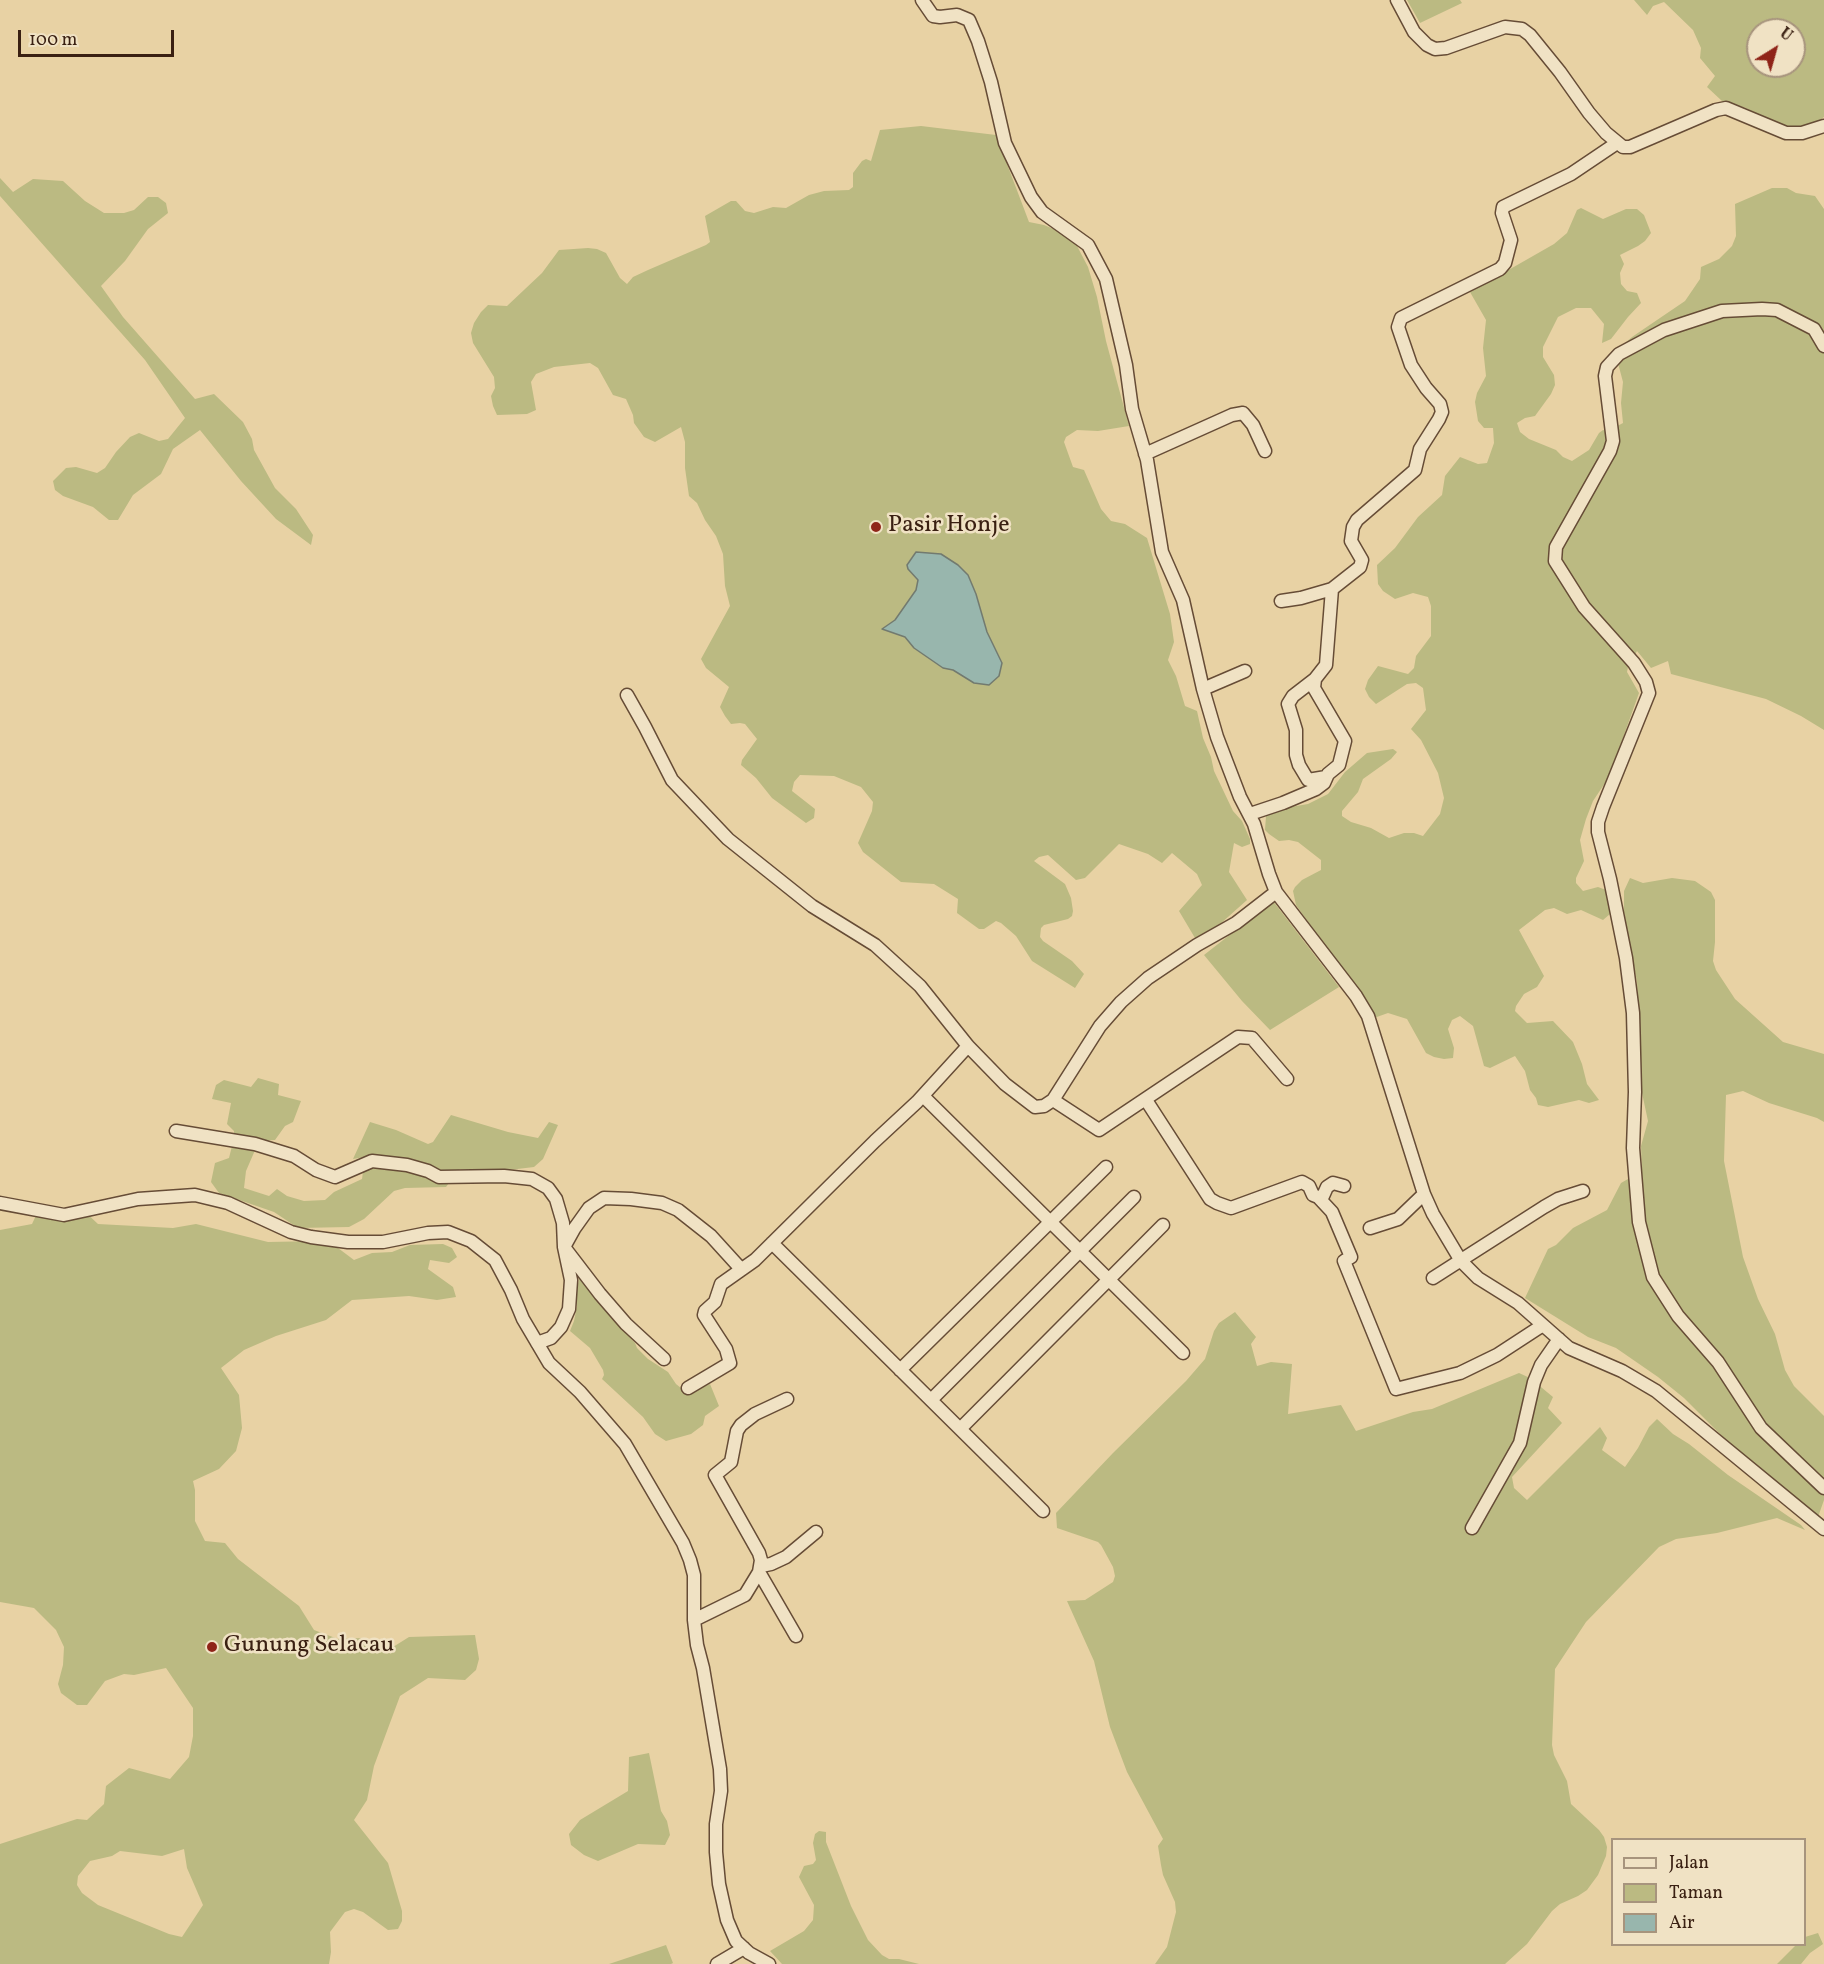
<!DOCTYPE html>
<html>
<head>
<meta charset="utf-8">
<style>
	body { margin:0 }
	#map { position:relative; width:1824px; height:1964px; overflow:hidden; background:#e8d2a4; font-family:Vollkorn,serif }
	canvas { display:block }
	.legend { position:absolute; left:1611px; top:1838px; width:195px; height:108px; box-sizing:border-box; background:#f0e2c4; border:2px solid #a7947d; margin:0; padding:8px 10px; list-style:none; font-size:18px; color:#3a2012 }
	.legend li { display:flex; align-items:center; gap:12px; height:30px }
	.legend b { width:30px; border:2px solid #a7947d }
	.north { position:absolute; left:1746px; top:18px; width:60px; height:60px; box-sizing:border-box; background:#f0e2c4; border:2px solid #a7947d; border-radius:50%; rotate:37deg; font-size:16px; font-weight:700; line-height:24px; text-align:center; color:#3a2012 }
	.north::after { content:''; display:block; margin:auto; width:21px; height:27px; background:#8f2418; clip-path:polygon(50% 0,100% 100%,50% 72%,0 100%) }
	.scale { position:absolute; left:18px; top:30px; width:156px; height:27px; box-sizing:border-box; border:3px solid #3a2012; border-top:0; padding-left:8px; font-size:18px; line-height:21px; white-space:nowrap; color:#3a2012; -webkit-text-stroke:4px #f0e2c4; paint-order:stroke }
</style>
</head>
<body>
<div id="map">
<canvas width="1824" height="1964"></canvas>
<ul class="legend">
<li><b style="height:8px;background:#f0e2c4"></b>Jalan</li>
<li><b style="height:16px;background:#bbba82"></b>Taman</li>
<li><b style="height:16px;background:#98b6ad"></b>Air</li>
</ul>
<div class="north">U</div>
<div class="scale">100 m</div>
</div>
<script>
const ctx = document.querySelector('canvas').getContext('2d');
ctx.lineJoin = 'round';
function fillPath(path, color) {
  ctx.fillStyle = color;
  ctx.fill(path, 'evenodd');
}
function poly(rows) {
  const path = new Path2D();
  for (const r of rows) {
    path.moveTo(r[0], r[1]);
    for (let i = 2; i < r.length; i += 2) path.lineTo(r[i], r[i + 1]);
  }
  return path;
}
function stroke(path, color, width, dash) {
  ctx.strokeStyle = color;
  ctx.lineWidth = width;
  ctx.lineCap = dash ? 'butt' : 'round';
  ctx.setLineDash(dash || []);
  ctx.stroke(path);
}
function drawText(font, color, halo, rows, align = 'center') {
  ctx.font = font + ' Vollkorn,serif';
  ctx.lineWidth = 5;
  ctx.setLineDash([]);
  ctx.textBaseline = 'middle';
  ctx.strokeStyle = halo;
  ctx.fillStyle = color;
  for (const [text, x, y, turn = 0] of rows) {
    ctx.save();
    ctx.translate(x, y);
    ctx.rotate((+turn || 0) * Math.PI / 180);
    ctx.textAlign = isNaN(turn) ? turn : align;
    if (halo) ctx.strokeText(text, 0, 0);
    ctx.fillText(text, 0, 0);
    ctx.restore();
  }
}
const green = poly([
	[1407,0,1460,0,1462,3,1420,23],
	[1634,0,1824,0,1824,117,1811,126,1786,129,1746,108,1722,101,1707,87,1715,76,1700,58,1701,48,1693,30,1664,2,1653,6,1647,15],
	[1758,30,1794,30,1794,66,1758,66],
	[921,126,996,135,1029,222,1044,225,1063,233,1076,244,1088,267,1097,297,1106,341,1129,426,1098,431,1077,430,1066,437,1064,442,1073,467,1084,470,1101,509,1111,521,1125,524,1147,538,1170,614,1174,642,1168,660,1176,676,1185,706,1197,711,1203,738,1211,757,1214,771,1233,811,1242,821,1250,839,1250,844,1242,847,1234,843,1229,872,1247,900,1219,925,1195,938,1179,911,1202,885,1197,874,1172,853,1162,863,1148,854,1119,844,1085,878,1076,880,1048,855,1039,857,1034,861,1065,884,1071,898,1073,911,1072,916,1068,919,1044,925,1041,928,1040,937,1043,941,1072,961,1084,974,1075,988,1032,961,1016,936,1001,923,996,921,984,929,979,929,957,913,958,899,934,884,901,882,863,852,858,843,872,811,873,802,861,787,834,776,800,775,794,782,792,791,815,809,814,818,806,823,772,798,756,778,741,765,742,760,757,739,745,724,740,723,731,724,725,716,720,707,729,687,706,668,701,659,730,606,725,586,723,554,716,536,705,520,697,503,689,496,685,468,685,442,681,427,655,442,644,437,634,423,633,415,626,399,613,395,598,368,590,363,554,367,536,374,531,382,536,410,527,414,497,415,493,406,491,396,495,388,494,377,473,343,471,333,474,323,481,312,488,305,507,306,542,273,559,250,588,248,597,249,606,253,620,278,627,284,633,277,648,270,706,245,710,242,705,216,731,201,736,201,745,211,754,213,773,207,786,208,809,195,824,191,849,190,853,187,853,173,862,161,866,159,871,161,880,130],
	[916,552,958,565,968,575,976,594,987,632,1002,662,999,676,989,685,974,683,953,670,943,667,914,648,905,637,883,629,895,621,916,590,918,580,908,569,907,564],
	[0,178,13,192,33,179,63,181,85,201,104,213,124,213,134,210,148,197,158,197,166,203,168,213,148,229,125,261,101,286,123,317,195,399,214,394,243,422,252,439,254,450,275,488,296,509,313,535,311,545,276,519,241,481,200,430,173,449,161,474,133,495,118,520,109,520,93,507,63,496,55,490,53,481,66,468,76,467,97,473,105,468,116,452,130,437,139,433,159,441,168,439,185,418,145,360,0,196],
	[1772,188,1787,188,1796,193,1815,196,1824,209,1824,730,1801,716,1766,699,1671,674,1668,661,1651,668,1637,651,1628,667,1627,672,1639,693,1609,777,1593,801,1586,819,1580,840,1584,861,1576,878,1576,883,1583,891,1598,887,1606,890,1610,914,1603,920,1581,910,1567,914,1554,908,1545,910,1519,930,1544,976,1537,987,1524,994,1516,1006,1515,1011,1527,1023,1553,1021,1573,1042,1582,1064,1587,1084,1599,1100,1589,1103,1579,1100,1548,1107,1538,1105,1536,1098,1530,1090,1525,1071,1515,1056,1490,1068,1484,1066,1473,1026,1460,1016,1452,1020,1448,1029,1454,1048,1453,1058,1444,1059,1434,1057,1426,1053,1407,1019,1388,1013,1374,1018,1354,982,1329,952,1296,905,1293,891,1295,887,1302,880,1321,870,1321,860,1298,842,1289,840,1279,841,1269,834,1265,830,1266,816,1273,810,1308,804,1328,794,1345,772,1367,753,1393,749,1397,752,1391,759,1363,779,1358,792,1342,811,1342,816,1351,822,1371,828,1389,838,1404,833,1414,833,1423,836,1440,814,1444,798,1438,773,1421,740,1411,729,1426,710,1423,688,1416,683,1407,684,1376,704,1369,697,1365,689,1368,680,1378,666,1408,674,1414,668,1416,656,1431,636,1431,606,1428,597,1413,593,1395,599,1383,591,1378,584,1377,565,1395,548,1418,517,1442,495,1445,476,1460,457,1478,464,1487,463,1494,443,1493,428,1484,428,1478,421,1475,402,1477,393,1486,376,1483,348,1486,320,1470,292,1554,244,1567,233,1577,210,1581,208,1603,219,1626,209,1637,209,1644,215,1651,233,1645,241,1638,246,1620,255,1624,264,1620,273,1621,284,1627,291,1637,293,1641,303,1628,317,1611,339,1602,343,1604,324,1591,308,1576,308,1558,317,1543,347,1543,357,1554,375,1555,385,1551,394,1535,416,1525,418,1517,423,1520,432,1529,439,1556,450,1563,457,1572,461,1589,450,1599,433,1603,430,1608,431,1623,423,1621,403,1623,382,1615,352,1632,337,1685,301,1700,279,1701,267,1719,259,1732,246,1736,236,1735,204],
	[1630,878,1643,883,1672,878,1695,881,1711,892,1715,900,1715,942,1713,961,1716,970,1735,999,1783,1042,1824,1054,1824,1122,1817,1118,1769,1103,1743,1091,1726,1095,1724,1161,1743,1257,1758,1299,1775,1334,1785,1370,1794,1386,1824,1416,1824,1500,1818,1517,1787,1490,1757,1468,1724,1438,1684,1398,1658,1377,1616,1348,1588,1337,1525,1298,1548,1249,1556,1245,1573,1228,1607,1210,1621,1183,1642,1171,1641,1146,1648,1121,1642,1093,1637,982,1624,912,1624,891],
	[1273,901,1339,987,1270,1030,1242,1001,1204,955],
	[258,1078,279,1084,278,1095,301,1101,293,1122,285,1126,275,1140,259,1141,246,1171,244,1188,269,1196,277,1189,287,1196,304,1201,325,1200,334,1192,362,1179,365,1157,353,1159,370,1122,396,1130,428,1144,433,1142,451,1115,508,1132,538,1138,549,1122,558,1125,543,1159,534,1167,509,1170,460,1169,446,1187,405,1188,394,1191,364,1219,349,1227,298,1228,274,1212,219,1193,211,1182,215,1163,229,1158,234,1138,234,1131,227,1124,231,1103,212,1099,216,1085,224,1080,251,1087],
	[40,1207,82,1209,98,1224,173,1228,196,1224,268,1242,320,1241,338,1248,354,1260,372,1253,392,1252,410,1245,443,1244,452,1248,457,1257,449,1263,430,1260,428,1269,453,1287,456,1297,437,1300,409,1296,352,1300,326,1320,276,1336,244,1350,221,1368,239,1395,242,1428,236,1451,219,1469,193,1481,195,1490,195,1521,205,1541,225,1543,238,1559,299,1606,314,1630,338,1639,363,1638,385,1652,409,1637,475,1635,479,1659,476,1670,465,1680,428,1678,400,1696,374,1766,367,1800,354,1820,388,1863,402,1911,402,1921,398,1929,388,1930,363,1912,354,1909,345,1912,330,1932,331,1952,329,1964,0,1964,0,1844,77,1819,87,1820,104,1804,106,1786,129,1768,170,1779,189,1757,193,1736,193,1708,166,1668,134,1675,124,1674,105,1681,87,1705,77,1705,61,1693,58,1684,63,1665,64,1647,56,1630,34,1608,0,1602,0,1230,32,1224],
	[184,1849,187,1868,203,1905,182,1937,169,1934,98,1905,82,1893,77,1885,78,1876,90,1861,112,1856,120,1851,162,1856],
	[580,1276,613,1319,635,1343,637,1348,648,1359,668,1372,676,1384,687,1393,710,1384,719,1406,705,1416,703,1425,691,1434,666,1441,655,1434,643,1417,602,1379,604,1375,603,1370,590,1348,570,1331,574,1321,577,1306,575,1296],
	[1235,1312,1256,1337,1251,1344,1257,1366,1271,1362,1292,1364,1288,1414,1341,1405,1356,1431,1413,1412,1432,1409,1519,1373,1530,1378,1553,1397,1548,1408,1562,1423,1512,1477,1514,1488,1527,1500,1600,1427,1607,1438,1602,1450,1625,1467,1638,1448,1649,1427,1657,1419,1673,1434,1689,1444,1728,1475,1801,1525,1805,1530,1777,1518,1717,1533,1676,1539,1659,1547,1586,1622,1555,1669,1552,1745,1554,1755,1567,1781,1571,1804,1599,1830,1604,1837,1607,1847,1606,1856,1598,1875,1587,1890,1578,1896,1560,1904,1552,1911,1527,1944,1505,1964,1155,1964,1167,1947,1176,1912,1175,1902,1163,1875,1161,1865,1158,1846,1163,1839,1127,1772,1110,1727,1094,1661,1067,1601,1085,1600,1113,1582,1115,1576,1113,1567,1101,1545,1098,1542,1057,1528,1056,1513,1113,1453,1186,1381,1205,1359,1214,1331,1219,1323],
	[649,1753,661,1811,667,1821,670,1835,665,1845,638,1844,598,1861,584,1855,571,1845,569,1834,580,1820,628,1791,629,1757],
	[819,1831,826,1832,826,1842,851,1906,868,1940,882,1955,889,1959,899,1959,919,1964,782,1964,770,1951,804,1931,813,1920,814,1905,799,1877,804,1866,813,1864,816,1860,813,1843,815,1834],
	[1818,1933,1823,1944,1810,1953,1801,1964,1777,1964,1796,1945,1804,1944,1805,1937],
	[666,1945,673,1963,671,1964,609,1964]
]);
const water = poly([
	[916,552,941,554,958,565,968,575,976,594,987,632,1002,663,999,676,989,685,974,683,953,670,943,668,914,648,905,637,882,629,895,620,916,590,918,580,908,569,907,565,916,552]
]);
const minor = poly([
	[922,0,933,16,940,17,957,15,969,20,978,41,991,82,1005,143,1031,197,1042,212,1088,245,1106,279,1126,365,1132,409,1147,460,1162,552,1183,600,1203,689,1217,737,1240,797,1254,824,1269,874,1276,892,1356,996,1368,1016,1424,1194,1433,1214,1461,1261,1478,1278,1518,1303,1569,1348,1622,1371,1656,1391,1824,1529],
	[1397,0,1414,32,1427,45,1435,49,1446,48,1505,27,1522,29,1530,35,1560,72,1589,113,1606,133,1623,147,1630,147,1716,110,1726,108,1786,133,1802,133,1824,126],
	[1824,346,1814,329,1777,310,1762,309,1722,311,1664,330,1619,354,1607,367,1605,376,1613,441,1610,451,1556,547,1555,561,1584,607,1634,663,1646,682,1649,693,1603,807,1598,822,1598,832,1610,879,1626,958,1633,1013,1635,1092,1633,1148,1639,1222,1653,1277,1678,1316,1718,1362,1761,1428,1824,1488],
	[1145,454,1232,415,1243,413,1253,425,1265,451],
	[1281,601,1301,598,1332,589,1360,567,1362,560,1351,541,1353,527,1357,520,1415,470,1420,449,1439,419,1442,412,1440,404,1426,388,1411,365,1398,327,1401,318,1500,269,1505,263,1511,240,1502,213,1503,207,1571,174,1617,143],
	[1203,689,1245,671],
	[627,695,645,727,672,780,728,839,812,906,875,945,920,986,968,1046,1005,1084,1035,1107,1044,1106,1053,1100,1100,1026,1121,1002,1148,978,1197,945,1236,923,1276,892],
	[1326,777,1308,780,1299,765,1296,755,1296,730,1288,704,1293,696,1315,679,1326,665,1332,589],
	[1250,814,1283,803,1316,789,1324,783,1328,774,1339,765,1345,741,1314,688,1315,679],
	[923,1096,1183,1353],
	[1053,1100,1099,1130,1238,1037,1252,1038,1287,1079],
	[1146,1100,1210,1199,1217,1203,1231,1208,1302,1182,1309,1186,1313,1195,1318,1197,1323,1196,1327,1187,1333,1183,1344,1186],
	[176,1131,255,1144,294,1156,316,1170,335,1177,372,1161,407,1165,428,1171,439,1177,504,1176,532,1179,548,1188,556,1199,563,1223,564,1247,600,1294,626,1324,664,1359],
	[1318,1197,1332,1212,1351,1257,1344,1261,1396,1389,1460,1373,1497,1355,1543,1325],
	[0,1203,64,1215,138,1199,195,1195,228,1203,291,1232,311,1237,348,1242,383,1242,428,1233,448,1232,471,1241,495,1260,511,1290,523,1319,549,1363,580,1392,625,1444,683,1543,690,1560,694,1575,694,1620,697,1645,703,1668,720,1769,721,1791,716,1824,716,1852,719,1884,727,1920,736,1941,749,1953,769,1964],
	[1370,1228,1398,1219,1424,1194],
	[772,1243,1043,1511],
	[1433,1278,1544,1207,1558,1199,1583,1191],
	[537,1343,551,1338,561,1327,569,1309,571,1280,564,1247,574,1229,589,1208,604,1198,631,1199,662,1203,678,1210,711,1236,741,1269],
	[900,1370,1106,1167],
	[688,1388,730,1363,726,1349,704,1315,705,1311,715,1302,721,1284,755,1260,875,1141,917,1102,968,1046],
	[931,1400,1134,1197],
	[960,1429,1163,1225],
	[1472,1528,1520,1443,1534,1382,1541,1365,1559,1339],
	[761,1566,771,1564,786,1557,816,1532],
	[759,1572,796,1636],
	[694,1620,745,1595,759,1572,761,1560,759,1553,715,1475,731,1462,737,1431,741,1425,755,1414,787,1399],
	[717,1964,744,1948]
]);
const markers = [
	[876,527,6,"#8f2418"],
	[212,1647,6,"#8f2418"]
];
const poiNames = [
	["Pasir Honje",888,527],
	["Gunung Selacau",224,1647]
];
fillPath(green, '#bbba82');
fillPath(water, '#98b6ad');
stroke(water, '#727a6f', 1.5);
stroke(minor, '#664c36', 15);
stroke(minor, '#f0e2c4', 12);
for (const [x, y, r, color] of markers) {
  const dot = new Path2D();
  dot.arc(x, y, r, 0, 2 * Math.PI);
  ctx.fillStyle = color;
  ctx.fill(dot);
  stroke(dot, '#f0e2c4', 2);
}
drawText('24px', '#3a2012', '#f0e2c4', poiNames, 'left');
</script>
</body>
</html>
